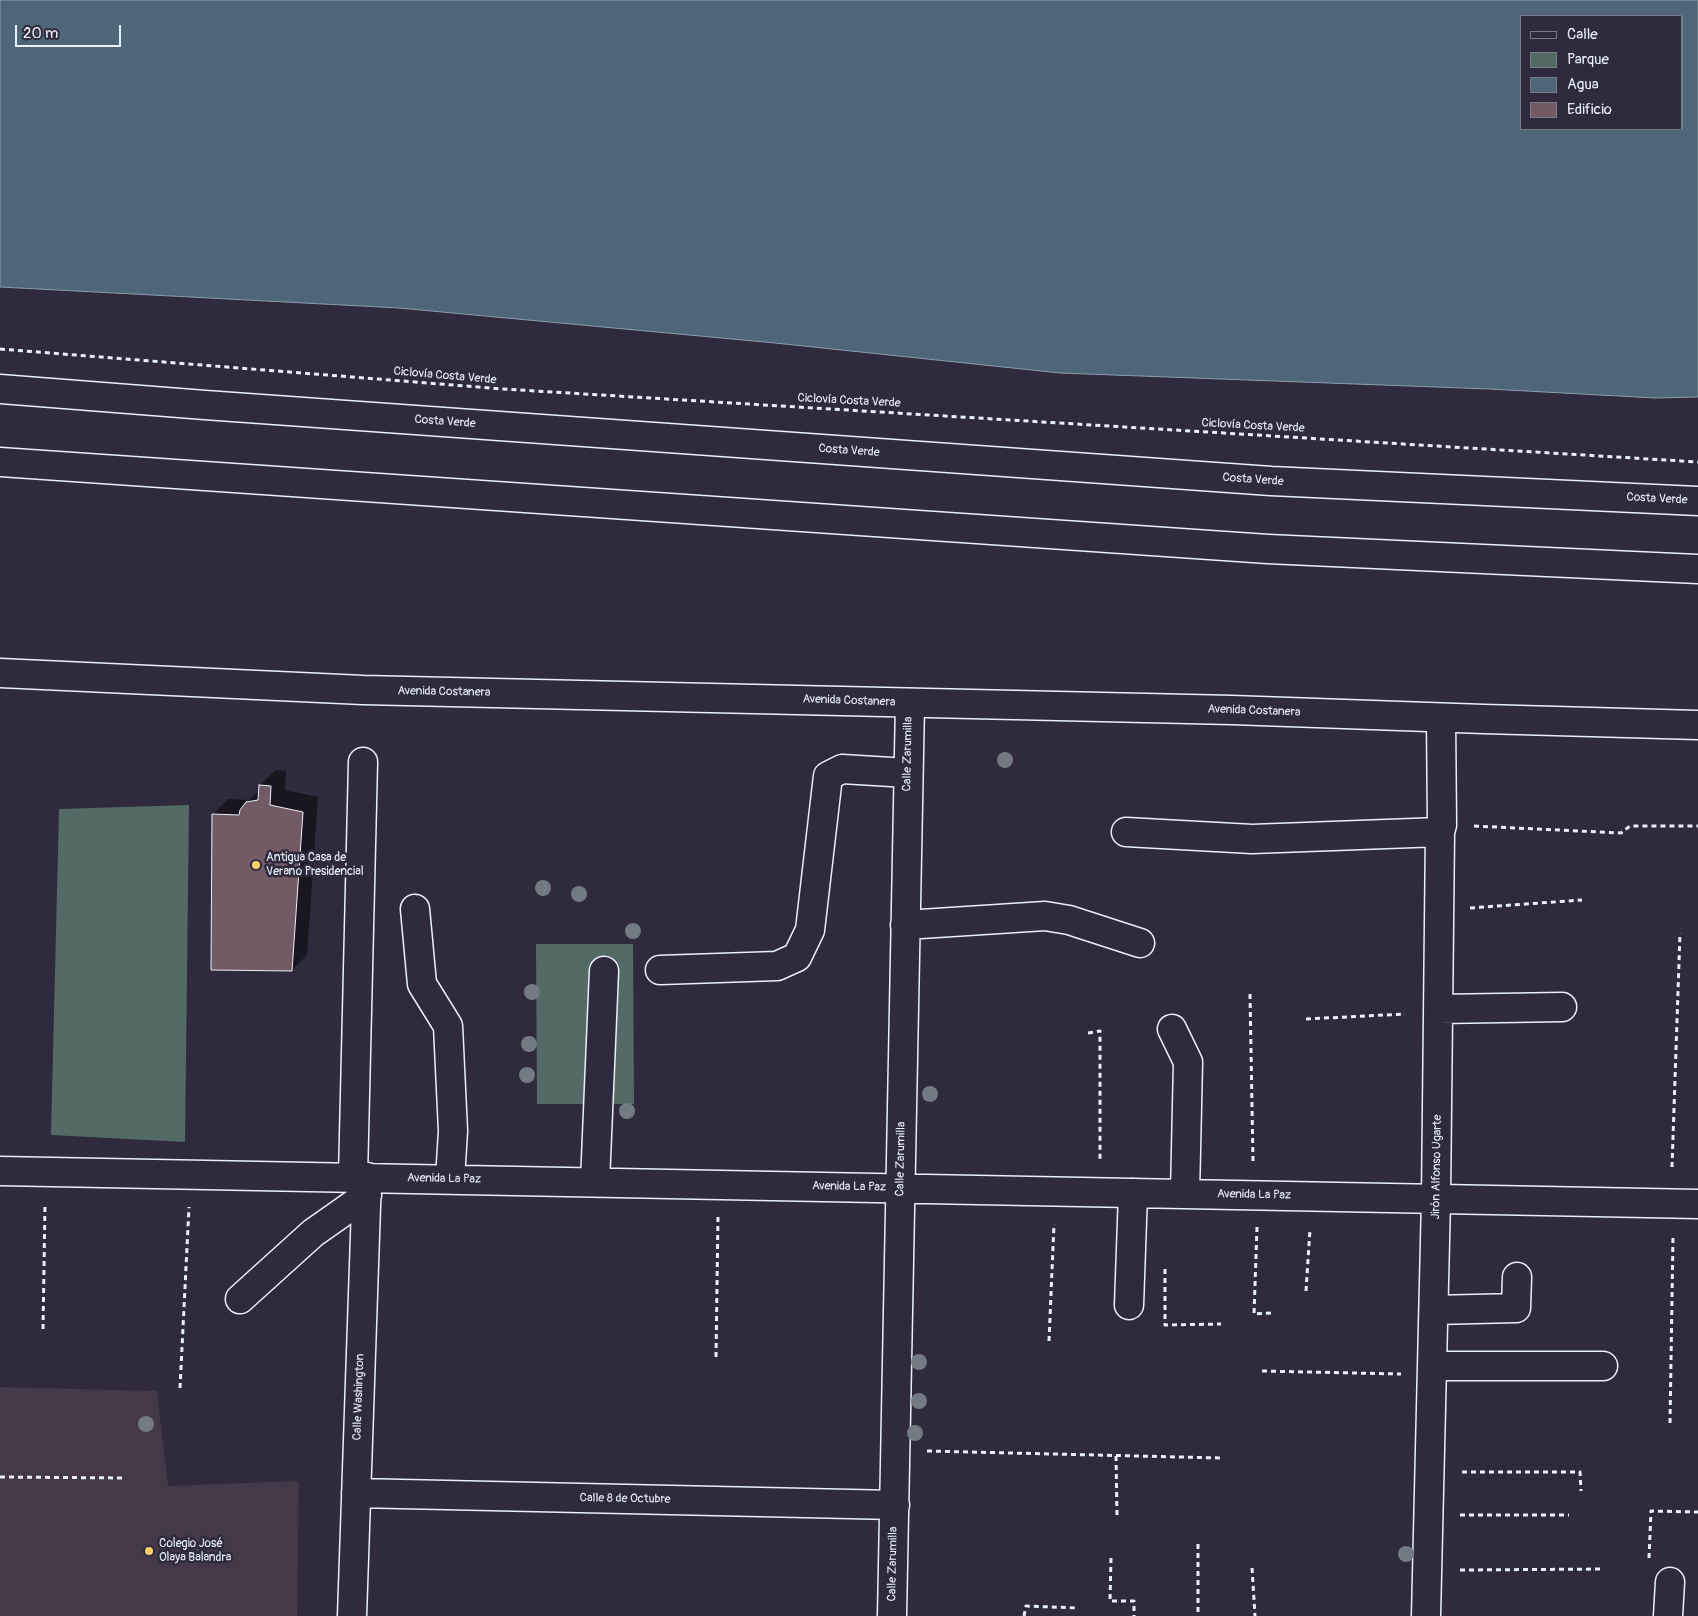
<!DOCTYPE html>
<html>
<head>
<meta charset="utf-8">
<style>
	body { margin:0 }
	#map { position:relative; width:1698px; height:1616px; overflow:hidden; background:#2f2a3d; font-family:Pangolin,sans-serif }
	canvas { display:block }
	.legend { position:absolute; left:1520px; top:15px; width:162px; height:115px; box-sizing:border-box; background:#2f2a3d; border:1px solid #797a88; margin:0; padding:6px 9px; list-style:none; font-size:15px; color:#e8f1f8 }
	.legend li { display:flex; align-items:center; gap:10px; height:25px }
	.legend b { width:25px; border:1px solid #797a88 }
	.scale { position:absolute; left:15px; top:25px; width:106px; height:22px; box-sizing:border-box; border:2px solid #e8f1f8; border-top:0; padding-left:6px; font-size:15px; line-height:18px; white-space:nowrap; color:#e8f1f8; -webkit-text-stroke:4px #2f2a3d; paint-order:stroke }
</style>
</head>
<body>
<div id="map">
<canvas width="1698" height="1616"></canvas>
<ul class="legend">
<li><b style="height:6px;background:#2f2a3d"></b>Calle</li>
<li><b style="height:14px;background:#546a65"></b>Parque</li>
<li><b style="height:14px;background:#4e6678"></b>Agua</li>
<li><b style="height:14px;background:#735b66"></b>Edificio</li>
</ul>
<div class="scale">20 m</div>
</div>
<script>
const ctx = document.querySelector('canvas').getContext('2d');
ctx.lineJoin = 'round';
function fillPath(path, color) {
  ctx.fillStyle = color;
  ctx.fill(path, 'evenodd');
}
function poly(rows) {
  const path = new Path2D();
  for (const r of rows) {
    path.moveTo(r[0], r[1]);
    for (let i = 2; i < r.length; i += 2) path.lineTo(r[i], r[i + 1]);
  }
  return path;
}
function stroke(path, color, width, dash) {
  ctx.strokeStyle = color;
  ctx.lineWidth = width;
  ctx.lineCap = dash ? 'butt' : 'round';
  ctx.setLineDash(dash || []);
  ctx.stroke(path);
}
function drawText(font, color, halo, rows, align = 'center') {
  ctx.font = font + ' Pangolin,sans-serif';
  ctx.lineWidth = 5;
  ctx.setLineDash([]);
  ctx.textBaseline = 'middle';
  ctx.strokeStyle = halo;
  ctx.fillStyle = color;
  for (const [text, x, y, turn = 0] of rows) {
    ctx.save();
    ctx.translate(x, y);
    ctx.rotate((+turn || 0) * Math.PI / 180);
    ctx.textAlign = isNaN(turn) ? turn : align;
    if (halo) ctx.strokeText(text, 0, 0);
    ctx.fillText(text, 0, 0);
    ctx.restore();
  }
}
const built = poly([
	[0,1387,157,1391,168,1486,299,1481,297,1616,0,1616]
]);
const green = poly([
	[189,805,185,1142,51,1135,59,809],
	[536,944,633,944,634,1104,537,1104]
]);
const water = poly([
	[0,0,1698,0,1698,397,1655,398,1489,389,1060,373,775,343,399,308,0,287,0,0],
	[1522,16,1682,16,1682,129,1522,129,1522,16]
]);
const shadow = poly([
	[276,770,286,771,285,790,318,797,307,955,292,970,213,814,228,799,249,800,260,790,260,785]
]);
const building = poly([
	[259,785,271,786,270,805,303,812,292,971,211,970,212,814,239,815,240,810,246,802,258,800,259,785]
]);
const path = poly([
	[0,349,503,389,1698,462],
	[1474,826,1621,833,1630,826,1698,826],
	[1470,908,1582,900],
	[1250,994,1253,1161],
	[1306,1019,1405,1014],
	[1088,1033,1100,1031,1100,1159],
	[1672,1167,1680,933],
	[1257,1227,1254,1314,1271,1313],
	[1165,1269,1165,1325,1221,1324],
	[1306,1291,1310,1229],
	[43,1329,45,1204],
	[1049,1341,1054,1224],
	[716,1357,718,1216],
	[1262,1371,1401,1374],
	[180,1388,189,1207],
	[1670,1423,1673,1236],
	[927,1451,1221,1458],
	[1116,1456,1117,1515],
	[1462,1472,1580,1472,1581,1491],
	[0,1477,124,1478],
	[1460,1515,1569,1515],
	[1198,1544,1198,1616],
	[1111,1558,1110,1601,1134,1601,1134,1616],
	[1649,1558,1651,1511,1698,1512],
	[1252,1568,1255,1616],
	[1460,1570,1604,1569],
	[1024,1616,1026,1606,1078,1608]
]);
const minor = poly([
	[1126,832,1252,839,1440,832],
	[415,909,422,984,448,1026,453,1131,450,1179],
	[905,925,1045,916,1069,920,1140,943],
	[660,970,777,966,797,957,810,930,828,776,842,769,908,773],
	[1439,1009,1562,1007],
	[1172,1029,1188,1062,1185,1193],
	[0,1171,1698,1204],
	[353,1177,363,762],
	[595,1182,604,971],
	[240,1299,313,1233,367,1195],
	[1129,1305,1133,1193],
	[1434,1310,1516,1308,1517,1277],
	[1432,1366,1603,1366],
	[356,1493,895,1505],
	[352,1616,367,1177],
	[892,1616,910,703],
	[1426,1616,1436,1199,1440,832,1442,825,1441,718],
	[1668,1616,1670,1582]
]);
const major = poly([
	[0,673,363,690,1232,710,1484,719,1698,725]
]);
const highway = poly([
	[0,389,205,405,1271,481,1698,501],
	[0,462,1268,549,1698,569]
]);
const trees = [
	[1005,760],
	[543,888],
	[579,894],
	[633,931],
	[532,992],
	[529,1044],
	[527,1075],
	[930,1094],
	[627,1111],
	[919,1362],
	[919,1401],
	[146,1424],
	[915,1433],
	[1406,1554]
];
const markers = [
	[256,865,5,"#ffd166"],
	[149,1551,5,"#ffd166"]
];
const streetNames = [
	["Ciclovía Costa Verde",445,376,5],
	["Ciclovía Costa Verde",849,401,3],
	["Costa Verde",445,422,4],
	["Ciclovía Costa Verde",1253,426,3],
	["Costa Verde",849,451,4],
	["Costa Verde",1253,480,4],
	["Costa Verde",1657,499,3],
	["Avenida Costanera",444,692,1],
	["Avenida Costanera",849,701,2],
	["Avenida Costanera",1254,711,2],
	["Calle Zarumilla",908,754,-89],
	["Calle Zarumilla",901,1159,-89],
	["Jirón Alfonso Ugarte",1437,1167,-89],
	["Avenida La Paz",444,1179,1],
	["Avenida La Paz",849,1187,1],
	["Avenida La Paz",1254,1195,1],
	["Calle Washington",359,1397,-88],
	["Calle 8 de Octubre",625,1499,1],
	["Calle Zarumilla",893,1564,-89]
];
const poiNames = [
	["Antigua Casa de",266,858],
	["Verano Presidencial",266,872],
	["Colegio José",159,1544],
	["Olaya Balandra",159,1558]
];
fillPath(built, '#433949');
fillPath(green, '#546a65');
fillPath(water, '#4e6678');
stroke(water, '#8c9eab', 1);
fillPath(shadow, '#0007');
fillPath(building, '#735b66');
stroke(building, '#e8f1f8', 1);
stroke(minor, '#e8f1f8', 31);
stroke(major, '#e8f1f8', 31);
stroke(highway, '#e8f1f8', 31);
stroke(path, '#e8f1f8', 3, [5, 4]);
stroke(minor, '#2f2a3d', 28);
stroke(major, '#2f2a3d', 28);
stroke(highway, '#2f2a3d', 28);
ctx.fillStyle = '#747a83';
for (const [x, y] of trees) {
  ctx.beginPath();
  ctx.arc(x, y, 8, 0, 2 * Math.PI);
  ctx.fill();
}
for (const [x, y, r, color] of markers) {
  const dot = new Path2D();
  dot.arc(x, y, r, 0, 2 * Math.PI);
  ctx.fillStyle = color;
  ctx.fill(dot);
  stroke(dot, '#2f2a3d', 2);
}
drawText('12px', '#e8f1f8', '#2f2a3d', streetNames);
drawText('12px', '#e8f1f8', '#2f2a3d', poiNames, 'left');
</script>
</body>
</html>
